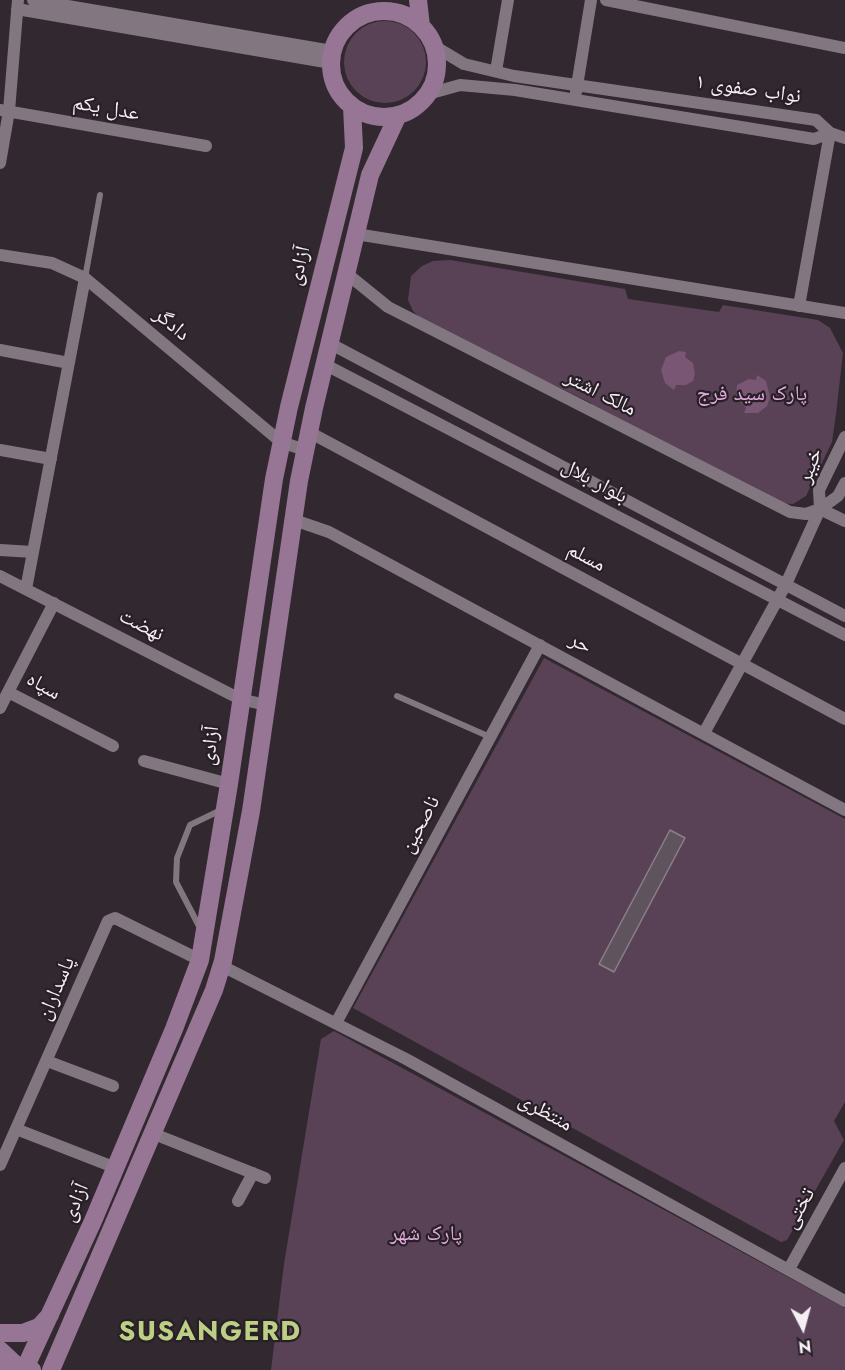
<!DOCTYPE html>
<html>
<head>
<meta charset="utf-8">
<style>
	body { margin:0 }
	#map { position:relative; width:845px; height:1370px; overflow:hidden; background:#322830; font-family:Jost,sans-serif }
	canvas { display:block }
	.north { position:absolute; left:773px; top:1298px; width:60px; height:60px; -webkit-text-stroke:4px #281f27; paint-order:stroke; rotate:174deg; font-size:16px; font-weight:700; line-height:24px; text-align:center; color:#f5eff4 }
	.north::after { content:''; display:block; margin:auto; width:21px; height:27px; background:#f5eff4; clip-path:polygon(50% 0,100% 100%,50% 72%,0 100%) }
</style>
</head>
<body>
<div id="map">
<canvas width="845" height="1370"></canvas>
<div class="north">N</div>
</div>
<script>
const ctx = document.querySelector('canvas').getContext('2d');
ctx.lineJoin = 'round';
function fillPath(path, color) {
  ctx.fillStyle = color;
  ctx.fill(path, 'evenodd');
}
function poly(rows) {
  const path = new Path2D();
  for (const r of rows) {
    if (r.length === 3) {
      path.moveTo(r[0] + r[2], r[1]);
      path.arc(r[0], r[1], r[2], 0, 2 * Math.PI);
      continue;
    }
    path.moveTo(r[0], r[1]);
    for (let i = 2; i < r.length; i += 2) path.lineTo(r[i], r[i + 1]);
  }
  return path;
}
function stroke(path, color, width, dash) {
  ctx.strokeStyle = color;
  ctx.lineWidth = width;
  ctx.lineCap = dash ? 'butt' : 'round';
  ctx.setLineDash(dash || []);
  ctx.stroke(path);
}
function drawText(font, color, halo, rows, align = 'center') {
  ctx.font = font + ' Jost,"Noto Naskh Arabic",sans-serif';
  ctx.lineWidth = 4.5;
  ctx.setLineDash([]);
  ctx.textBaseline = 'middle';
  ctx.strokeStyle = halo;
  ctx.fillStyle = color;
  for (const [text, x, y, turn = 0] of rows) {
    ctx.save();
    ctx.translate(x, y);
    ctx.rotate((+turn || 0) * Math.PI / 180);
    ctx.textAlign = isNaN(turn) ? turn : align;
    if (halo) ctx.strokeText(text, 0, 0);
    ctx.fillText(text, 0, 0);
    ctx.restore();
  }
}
const green = poly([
	[385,62,41],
	[450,260,625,289,628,299,719,312,723,305,818,320,830,328,843,353,836,414,832,442,806,496,793,504,779,503,591,409,591,403,424,322,413,311,408,300,411,276,422,266,433,261],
	[544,658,845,819,845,1102,834,1121,844,1140,787,1240,781,1242,353,1008],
	[334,1031,845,1308,845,1370,271,1370,284,1264,321,1039]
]);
const water = poly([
	[679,351,686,352,685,357,693,363,695,374,693,381,686,385,676,385,674,390,665,383,661,370,666,357],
	[757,375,766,381,770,397,767,406,758,413,744,413,746,408,736,397,737,385,749,379,756,380]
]);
const building = poly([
	[670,830,685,838,614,972,599,964,670,830]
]);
const service = poly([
	[85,278,100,195],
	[397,696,490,737],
	[200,928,176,882,177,858,190,825,221,810]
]);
const minor = poly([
	[33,0,332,51],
	[606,0,845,48],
	[17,9,331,63],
	[496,71,508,0],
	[576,92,591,0],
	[428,94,460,85,515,90,814,139,830,133,816,120,514,76,464,64,434,46],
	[0,110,206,146],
	[0,163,9,111,18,0],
	[356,234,845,313],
	[0,255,52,263,85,278,281,442,305,450],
	[346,273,388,307,790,512,806,514,820,509,838,496,845,483],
	[799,306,830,133,845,138],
	[329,343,845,616],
	[0,350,69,363],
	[324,364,845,635],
	[309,432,845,719],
	[0,450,51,459],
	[820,509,845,521],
	[294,520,329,532,845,810],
	[0,550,33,552],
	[0,576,240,699,266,705],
	[26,589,85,278],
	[54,603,8,692,113,746],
	[0,708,8,692],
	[704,733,786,584,820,509,819,490,845,437],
	[144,761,229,784],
	[222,966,406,1059,845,1301],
	[336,1023,540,645],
	[47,1061,113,1086],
	[16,1129,116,1168],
	[154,1134,265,1178],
	[0,1165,108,921,115,918,200,960],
	[238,1201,253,1173],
	[789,1269,845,1168]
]);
const secondary = poly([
	[418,0,421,26],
	[384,64,53],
	[0,1333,23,1333,39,1327,50,1315],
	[0,1350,16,1365],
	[26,1366,93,1221,174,1029,200,960,229,784,274,479,289,407,354,148,352,106],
	[2,1370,16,1365,32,1370],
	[51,1370,214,990,223,961,251,811,299,481,314,408,370,175,398,115]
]);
const streetNames = [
	["نواب صفوی ۱",748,90,8],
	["عدل یکم",106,109,10],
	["آزادی",300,266,-76],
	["دادگر",171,325,40],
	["مالک اشتر",600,394,27],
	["خیبر",811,466,-69],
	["بلوار بلال",594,482,28],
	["مسلم",586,558,28],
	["نهضت",141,626,27],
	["حر",580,644,28],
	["سپاه",43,687,29],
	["آزادی",211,746,-83],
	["ناصحین",421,825,-62],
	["پاسداران",57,989,-67],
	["منتظری",545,1113,29],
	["آزادی",76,1203,-67],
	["تختی",800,1209,-61]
];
const parkNames = [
	["پارک سید فرج",752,395],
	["پارک شهر",426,1235]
];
const districtNames = [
	["SUSANGERD",210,1333]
];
fillPath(green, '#594256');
fillPath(water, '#785674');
fillPath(building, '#5f545d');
stroke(building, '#8b7f89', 1.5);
stroke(service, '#827780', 6);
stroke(minor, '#827780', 12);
stroke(secondary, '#977594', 18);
drawText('21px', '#f5eff4', '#281f27', streetNames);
drawText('21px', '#e3abdc', '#281f27', parkNames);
ctx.letterSpacing = '1.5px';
drawText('bold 27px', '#bccf85', '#281f27', districtNames);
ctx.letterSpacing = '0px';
</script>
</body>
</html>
